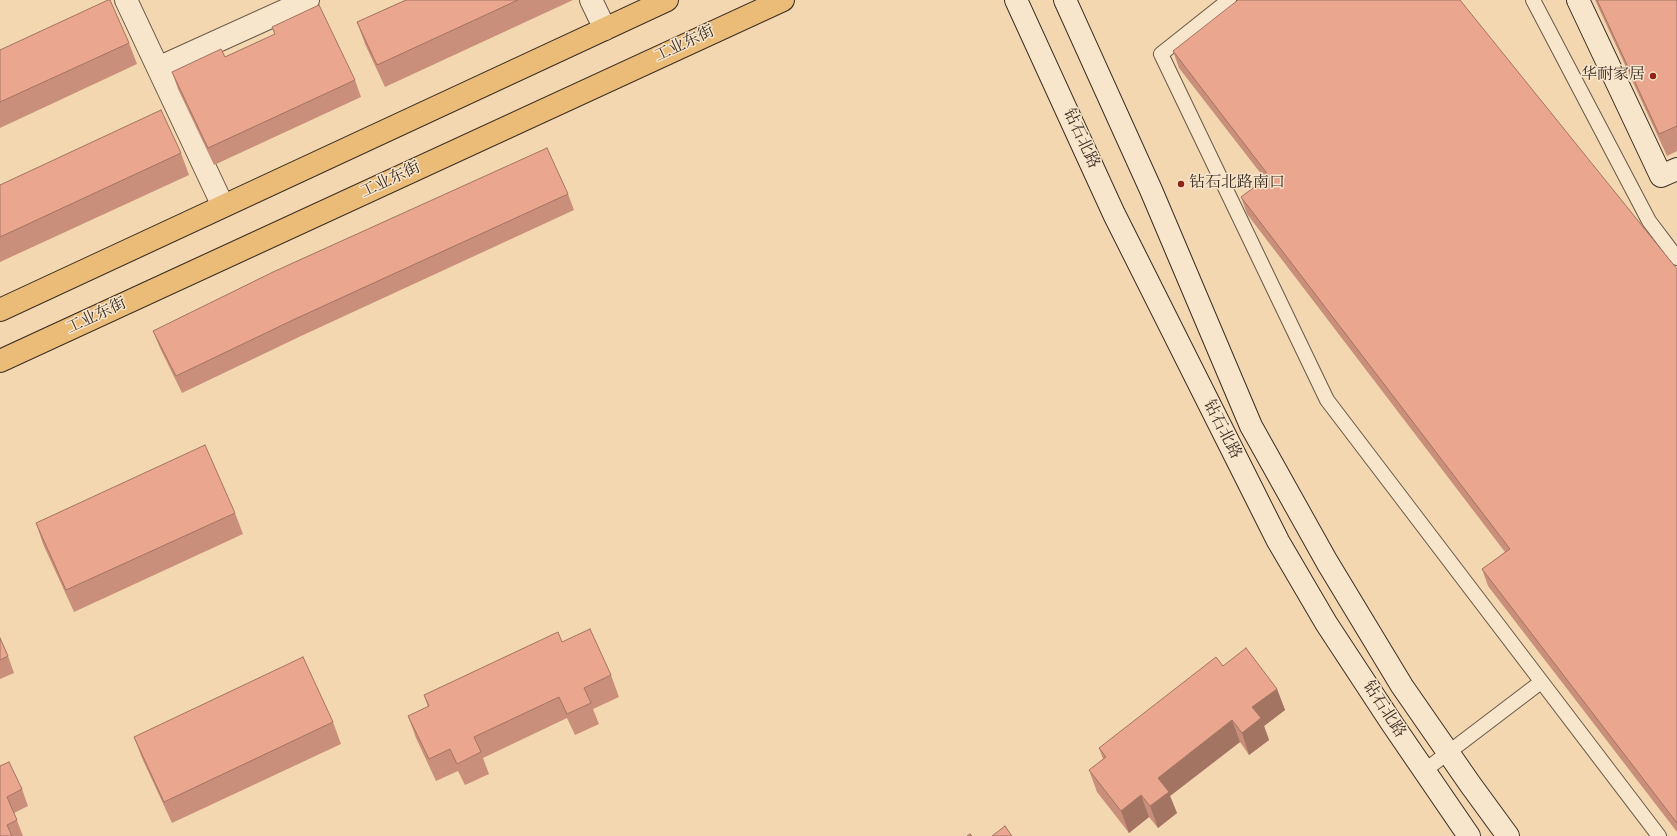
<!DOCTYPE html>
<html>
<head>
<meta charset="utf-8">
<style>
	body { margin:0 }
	canvas { display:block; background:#f3d7b1 }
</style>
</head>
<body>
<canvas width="1677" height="836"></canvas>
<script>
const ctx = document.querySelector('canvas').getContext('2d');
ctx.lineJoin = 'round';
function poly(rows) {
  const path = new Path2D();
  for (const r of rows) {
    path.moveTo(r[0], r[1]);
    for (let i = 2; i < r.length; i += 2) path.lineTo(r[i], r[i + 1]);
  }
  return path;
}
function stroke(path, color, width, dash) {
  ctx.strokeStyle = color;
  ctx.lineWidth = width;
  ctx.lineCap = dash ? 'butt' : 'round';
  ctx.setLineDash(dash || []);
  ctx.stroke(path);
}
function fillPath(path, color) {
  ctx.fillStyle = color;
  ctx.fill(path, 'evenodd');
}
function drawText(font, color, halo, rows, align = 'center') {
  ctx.font = font + ' Vollkorn,"Noto Serif SC",serif';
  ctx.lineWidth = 3;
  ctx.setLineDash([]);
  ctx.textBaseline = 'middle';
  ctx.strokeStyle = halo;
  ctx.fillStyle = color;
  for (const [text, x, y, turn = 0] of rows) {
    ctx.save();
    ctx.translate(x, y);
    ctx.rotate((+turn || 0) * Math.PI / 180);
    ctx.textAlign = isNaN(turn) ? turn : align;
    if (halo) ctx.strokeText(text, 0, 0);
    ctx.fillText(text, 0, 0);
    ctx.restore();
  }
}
const lane = poly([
	[1229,0,1161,54,1327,400,1659,836],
	[1533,0,1649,221,1677,258],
	[1424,771,1541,682]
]);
const street = poly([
	[126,0,158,68,308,0],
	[591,0,605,29],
	[158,68,223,206]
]);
const secondary = poly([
	[1016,0,1114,214,1278,541,1326,623,1391,722,1469,836],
	[1065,0,1151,190,1251,426,1327,562,1402,686,1470,784,1508,836],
	[1578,0,1661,176,1677,169]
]);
const primary = poly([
	[0,310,667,0],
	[0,361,783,0]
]);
const wall = poly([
	[406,0,573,0,385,87,365,44,357,22],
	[1595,0,1677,0,1677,151,1667,156],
	[272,27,355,80,361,97,214,165,178,89,172,72,225,57,275,34],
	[129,43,137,64,0,128,0,50],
	[1173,51,1677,269,1677,832,1488,586,1482,569,1505,552,1247,214,1241,197,1265,179,1179,68],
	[181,153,189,175,0,262,0,185],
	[568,194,574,210,301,336,182,393,160,348,153,331],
	[235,513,243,534,74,612,43,544,36,523],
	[0,638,8,656,14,673,0,679],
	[562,642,611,675,619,697,593,709,599,724,575,735,567,718,483,758,489,774,465,785,458,771,436,781,416,738,408,716,428,707,424,695],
	[1223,666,1277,689,1285,710,1264,726,1269,740,1249,755,1240,742,1170,796,1177,813,1158,828,1149,817,1129,833,1097,792,1089,770,1103,759,1099,748],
	[333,722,341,744,172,823,142,758,134,737],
	[0,766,22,789,28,806,14,813,23,836,0,836]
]);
const shadedWall = poly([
	[1277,689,1285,710,1264,726,1269,740,1249,755,1242,733,1252,707],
	[1232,720,1240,742,1170,796,1177,813,1158,828,1150,806,1158,778],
	[1141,795,1149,817,1129,833,1121,811]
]);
const building = poly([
	[108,0,110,0,129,43,0,102,0,50,108,0],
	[406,0,518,0,377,65,357,22,406,0],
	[1238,0,1460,0,1677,269,1677,823,1482,569,1510,549,1241,197,1269,176,1173,51,1238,0],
	[1597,0,1677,0,1677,126,1659,134,1597,0],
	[319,5,355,80,208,148,172,72,221,49,225,57,275,34,272,27,319,5],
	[161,110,181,153,0,237,0,185,161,110],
	[547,148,568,194,295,319,176,376,153,331,273,272,547,148],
	[205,445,235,513,66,590,36,523,205,445],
	[590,629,611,675,584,688,591,703,567,714,559,697,474,737,481,752,457,764,450,749,429,759,408,716,429,706,424,695,558,632,562,642,590,629],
	[0,638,8,656,0,660,0,638],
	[1246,648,1277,689,1252,707,1261,718,1242,733,1232,720,1158,778,1169,792,1150,806,1141,795,1121,811,1089,770,1106,757,1099,748,1216,657,1223,666,1246,648],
	[303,657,333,722,164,802,134,737,303,657],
	[9,762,22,789,7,797,17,820,7,825,12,836,0,836,0,766,9,762],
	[1005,826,1012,836,992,836,1005,826],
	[970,834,972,836,967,836,970,834]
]);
const markers = [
	[1653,76,4,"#8f2418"],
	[1181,184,4,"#8f2418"]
];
const streetNames = [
	["工业东街",685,45,-25],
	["钻石北路",1080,139,65],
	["工业东街",391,181,-25],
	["工业东街",97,317,-25],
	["钻石北路",1221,430,63],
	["钻石北路",1383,710,57]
];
const poiNames = [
	["华耐家居",1645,76],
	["钻石北路南口",1189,184,"left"]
];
stroke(lane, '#695846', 16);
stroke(street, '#695846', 24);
stroke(secondary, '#3b2d22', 24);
stroke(primary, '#3b2d22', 24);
stroke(lane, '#f7e5cc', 14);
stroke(street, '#f7e5cc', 22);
stroke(secondary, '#f7e5cc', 22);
stroke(primary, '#eabc78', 22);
fillPath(wall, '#c98f7a');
fillPath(shadedWall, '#a47463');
fillPath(building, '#eaa68e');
stroke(building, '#a47463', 1);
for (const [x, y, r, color] of markers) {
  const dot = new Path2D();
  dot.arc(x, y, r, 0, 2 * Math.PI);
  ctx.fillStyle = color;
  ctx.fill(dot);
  stroke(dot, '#f7e5cc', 1.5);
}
drawText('16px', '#3b2d22', '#f7e5cc', streetNames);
drawText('16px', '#3b2d22', '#f7e5cc', poiNames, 'right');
</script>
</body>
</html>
